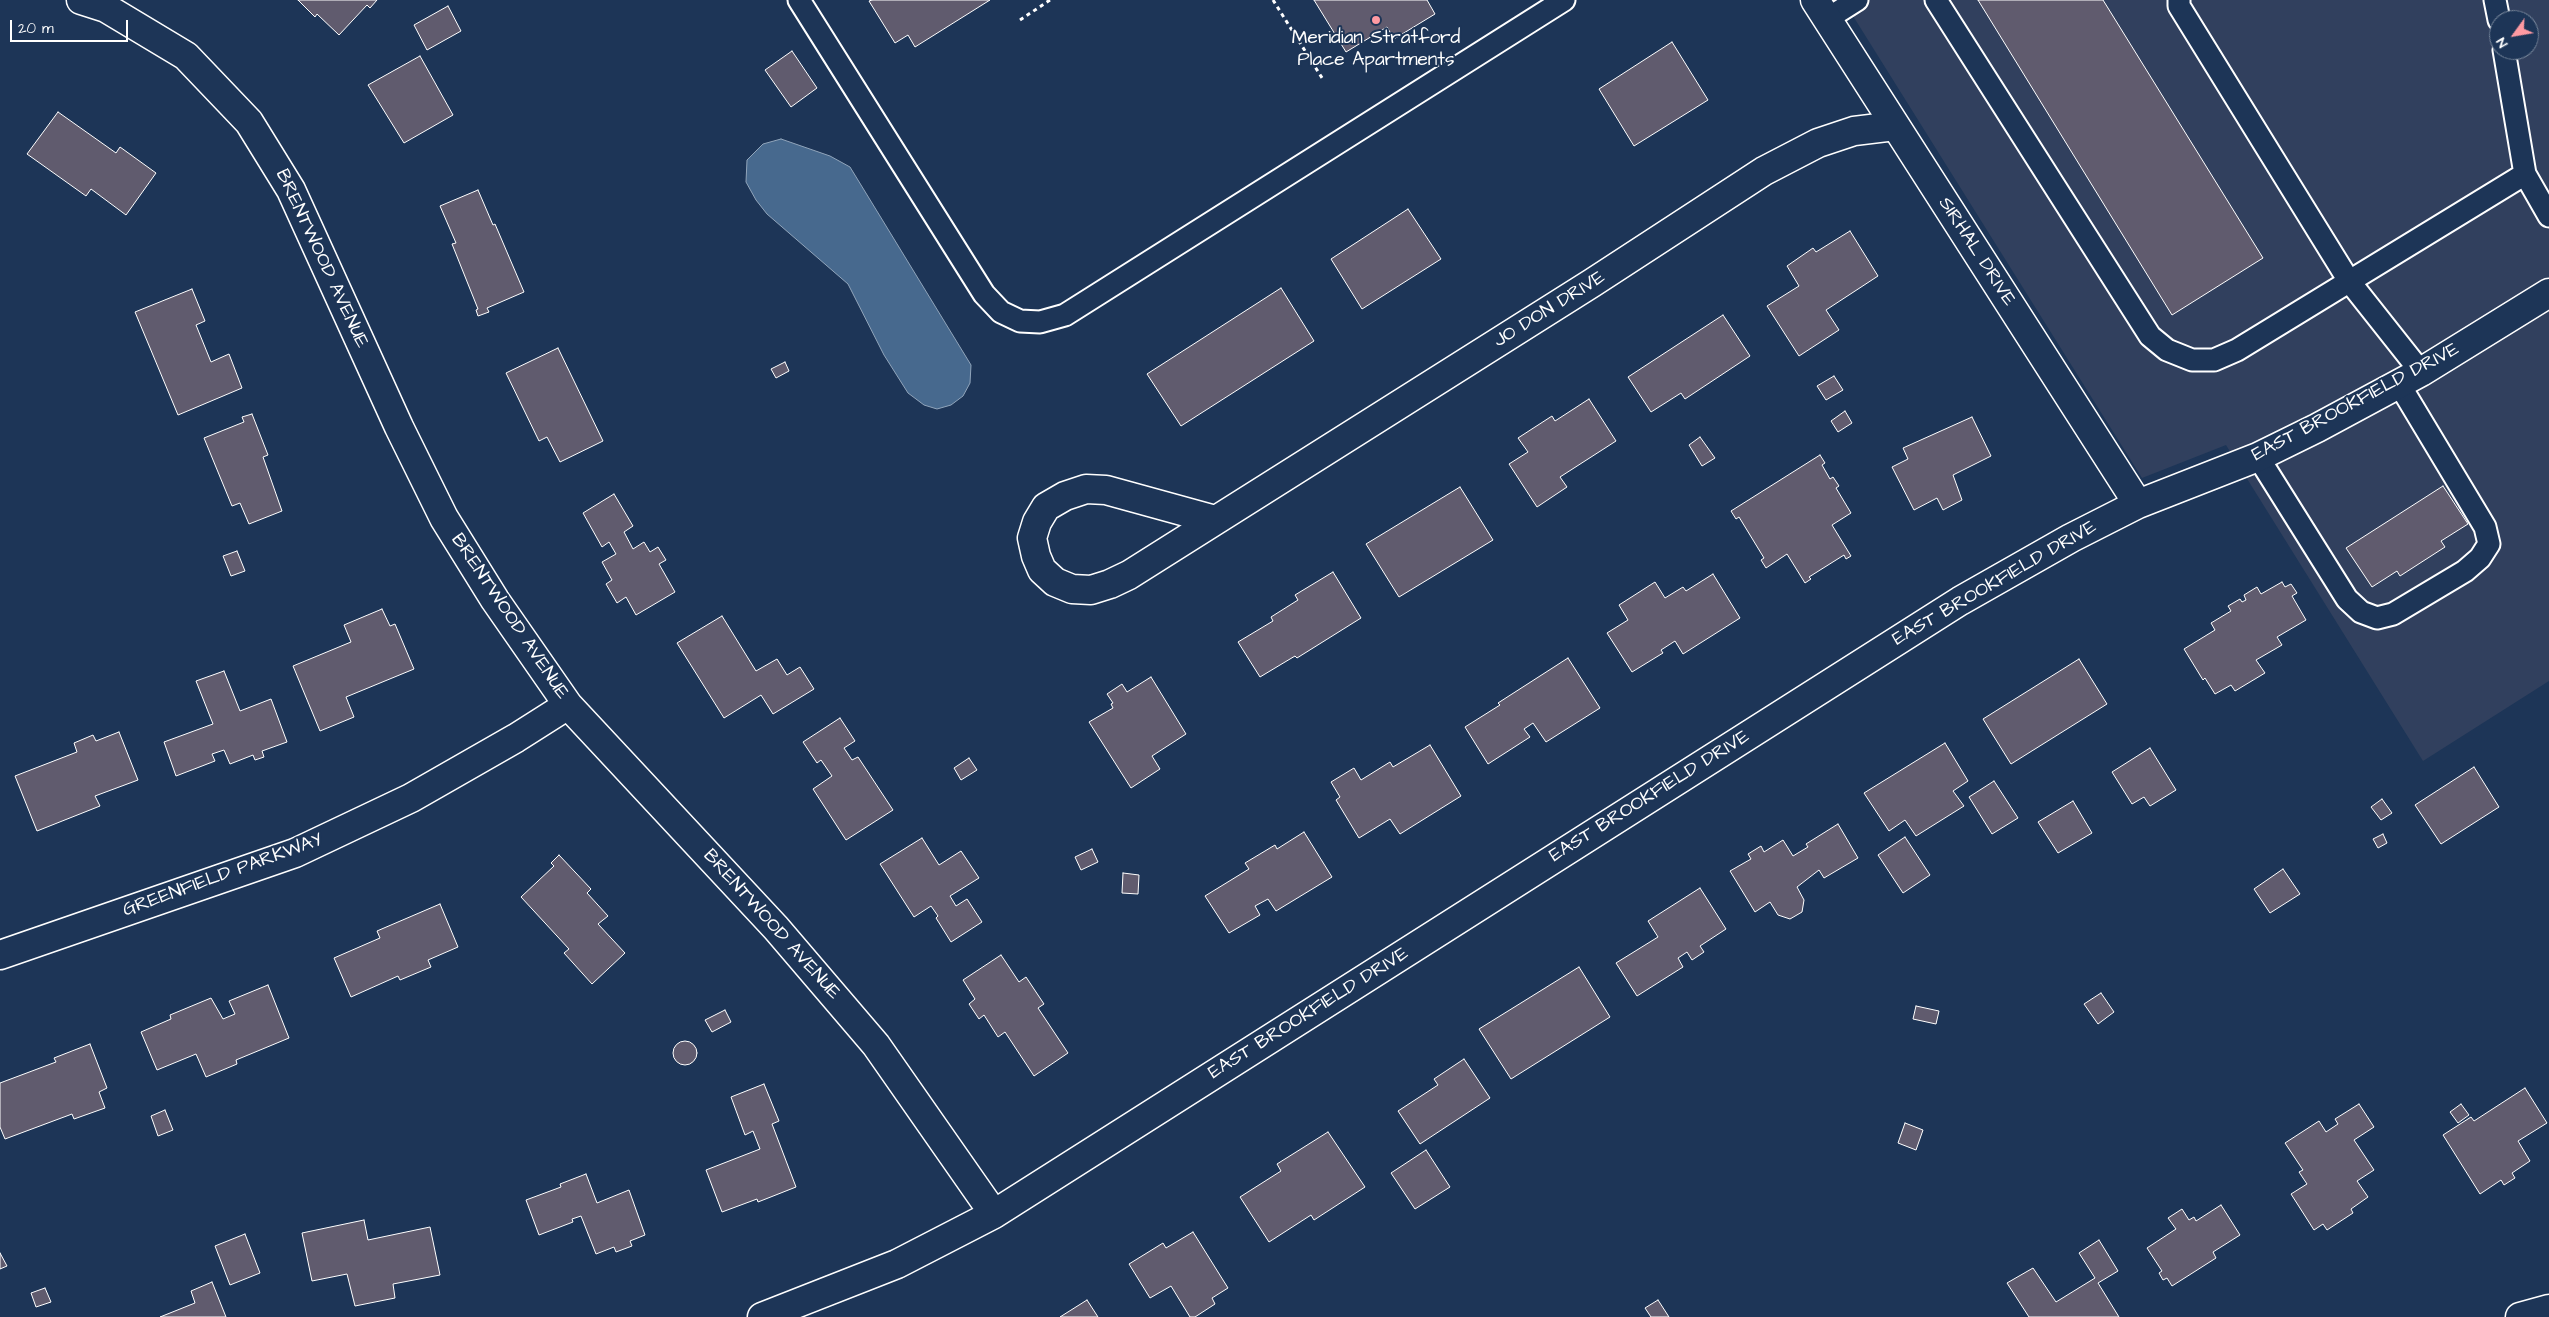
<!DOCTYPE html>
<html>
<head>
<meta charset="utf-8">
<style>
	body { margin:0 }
	#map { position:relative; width:2549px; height:1317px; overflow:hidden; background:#1d3557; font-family:"Architects Daughter",sans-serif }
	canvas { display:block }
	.north { position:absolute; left:2489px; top:10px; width:50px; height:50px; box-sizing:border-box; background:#1d3557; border:1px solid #77869a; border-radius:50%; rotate:238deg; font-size:14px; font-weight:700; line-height:20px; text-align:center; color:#fff }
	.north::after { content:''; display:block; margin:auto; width:18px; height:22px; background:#ff9aa2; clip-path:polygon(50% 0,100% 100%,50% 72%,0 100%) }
	.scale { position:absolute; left:10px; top:20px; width:118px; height:22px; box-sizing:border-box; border:2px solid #fff; border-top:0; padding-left:6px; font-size:15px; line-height:18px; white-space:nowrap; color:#fff; -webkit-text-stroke:4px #1d3557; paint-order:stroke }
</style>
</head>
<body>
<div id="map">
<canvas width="2549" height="1317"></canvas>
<div class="north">N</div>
<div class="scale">20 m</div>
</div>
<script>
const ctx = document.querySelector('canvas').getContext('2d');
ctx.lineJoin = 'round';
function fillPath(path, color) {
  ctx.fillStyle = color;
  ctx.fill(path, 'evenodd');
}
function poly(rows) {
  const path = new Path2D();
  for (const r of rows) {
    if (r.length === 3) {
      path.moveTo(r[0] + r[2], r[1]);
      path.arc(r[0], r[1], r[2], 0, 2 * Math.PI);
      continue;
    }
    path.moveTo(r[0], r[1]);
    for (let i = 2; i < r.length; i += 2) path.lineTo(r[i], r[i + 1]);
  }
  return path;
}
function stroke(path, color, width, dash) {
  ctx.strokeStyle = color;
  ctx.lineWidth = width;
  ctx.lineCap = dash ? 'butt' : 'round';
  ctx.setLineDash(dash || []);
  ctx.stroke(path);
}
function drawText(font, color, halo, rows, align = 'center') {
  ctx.font = font + ' "Architects Daughter",sans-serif';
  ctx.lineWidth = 4;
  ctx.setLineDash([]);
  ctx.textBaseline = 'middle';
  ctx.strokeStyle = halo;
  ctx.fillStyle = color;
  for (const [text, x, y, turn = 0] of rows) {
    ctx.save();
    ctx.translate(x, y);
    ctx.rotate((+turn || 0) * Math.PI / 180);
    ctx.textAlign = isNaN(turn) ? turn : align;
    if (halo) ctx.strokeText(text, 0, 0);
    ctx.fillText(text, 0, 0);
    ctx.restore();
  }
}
const built = poly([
	[1843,0,2549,0,2549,681,2423,761,2226,445,2142,478],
	[2499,20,2529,20,2529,50,2499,50]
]);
const water = poly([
	[781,139,830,156,850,167,971,365,970,383,963,396,951,405,937,409,924,405,908,393,884,355,848,284,767,214,756,200,746,182,747,160,763,144,781,139]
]);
const building = poly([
	[298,0,377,0,370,8,367,5,339,35,317,14,315,17,298,0],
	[872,0,990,0,915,47,908,35,895,43,869,1,872,0],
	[1314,0,1427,0,1435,14,1394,39,1387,27,1346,52,1314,0],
	[1978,0,2103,0,2263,258,2172,315,1978,0],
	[448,6,461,31,427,50,414,25,448,6],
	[1672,42,1708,100,1634,146,1599,89,1672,42],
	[792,51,817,88,791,107,765,70,792,51],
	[420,56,453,115,404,143,368,85,420,56],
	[58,112,116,153,120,147,156,173,126,215,91,189,86,196,27,154,58,112],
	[478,190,493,225,495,224,524,292,487,308,489,312,478,316,476,310,478,309,452,244,456,243,440,206,478,190],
	[1408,209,1441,259,1362,309,1331,259,1408,209],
	[1850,231,1878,276,1826,310,1839,330,1799,356,1767,306,1799,286,1787,266,1813,248,1816,252,1850,231],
	[1281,288,1314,341,1181,426,1147,374,1281,288],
	[192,289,205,321,196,325,211,362,229,354,242,388,178,415,135,312,192,289],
	[1723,315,1750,356,1685,399,1681,393,1651,412,1628,377,1723,315],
	[558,348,603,441,560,462,547,437,539,441,506,373,558,348],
	[785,362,789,371,776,378,771,369,785,362],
	[1834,376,1843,390,1826,400,1817,386,1834,376],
	[1589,399,1616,441,1560,477,1567,487,1537,507,1509,464,1528,452,1518,438,1552,416,1555,421,1589,399],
	[1845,411,1852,423,1838,432,1831,421,1845,411],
	[252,414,268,455,263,457,282,511,249,524,240,503,232,506,204,438,244,422,242,417,252,414],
	[1972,417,1991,456,1953,475,1962,500,1943,510,1937,498,1914,510,1892,467,1908,459,1903,448,1972,417],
	[1700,437,1715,458,1702,466,1689,445,1700,437],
	[1820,455,1825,463,1822,465,1830,479,1833,477,1839,486,1836,488,1851,513,1832,525,1851,556,1846,559,1844,555,1809,577,1811,579,1805,583,1787,554,1766,568,1761,560,1764,558,1739,517,1736,519,1731,511,1820,455],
	[2443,486,2468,524,2441,541,2445,547,2400,576,2397,571,2372,587,2346,548,2443,486],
	[1460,487,1493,540,1399,597,1366,544,1460,487],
	[614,494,633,526,624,532,633,549,644,542,650,552,658,547,666,560,659,564,675,592,636,615,626,597,617,603,606,584,612,580,602,562,616,554,609,542,602,547,583,513,614,494],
	[237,551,245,571,231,576,223,556,237,551],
	[1333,572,1361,618,1297,658,1295,656,1260,677,1238,642,1273,621,1271,617,1298,600,1295,595,1333,572],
	[1713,574,1740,618,1683,654,1675,641,1661,650,1663,653,1632,672,1607,633,1628,620,1619,605,1655,582,1665,598,1683,587,1686,591,1713,574],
	[2282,582,2285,587,2291,584,2297,593,2292,596,2306,620,2277,637,2282,645,2256,660,2265,673,2235,691,2231,685,2215,694,2205,678,2203,680,2184,649,2215,630,2211,623,2231,611,2228,606,2240,599,2242,602,2246,600,2244,595,2257,587,2261,594,2282,582],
	[382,609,390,626,395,624,414,669,346,697,354,717,320,731,293,666,351,642,344,625,382,609],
	[722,616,756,671,777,659,787,675,800,667,814,689,773,714,761,695,724,718,677,643,722,616],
	[1568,658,1600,708,1546,742,1533,723,1524,729,1530,737,1488,764,1465,727,1500,705,1498,703,1568,658],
	[2079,659,2107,704,2011,764,1983,719,2079,659],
	[224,671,240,711,271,699,287,742,262,751,264,757,255,760,253,755,230,764,224,750,212,754,215,761,176,776,164,742,213,724,196,681,224,671],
	[1151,677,1186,734,1152,756,1160,769,1131,788,1089,722,1113,708,1111,704,1113,703,1107,694,1122,684,1127,692,1151,677],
	[840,718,855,741,844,748,852,760,858,757,893,810,846,840,813,789,832,776,821,760,817,763,803,742,840,718],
	[119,732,138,780,95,796,100,806,37,831,15,776,77,752,74,743,93,735,96,741,119,732],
	[1945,743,1968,781,1953,791,1964,806,1916,836,1905,820,1889,831,1864,793,1945,743],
	[1430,745,1461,796,1400,834,1390,819,1359,838,1336,800,1340,797,1331,782,1354,768,1361,780,1390,762,1393,767,1430,745],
	[2150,748,2176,790,2150,806,2144,797,2132,804,2112,772,2150,748],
	[969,758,977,770,961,780,954,768,969,758],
	[2474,767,2499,807,2441,844,2415,805,2474,767],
	[1994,781,2018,818,1992,834,1969,797,1994,781],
	[2382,799,2392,813,2381,820,2371,807,2382,799],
	[2073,801,2092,833,2058,853,2038,822,2073,801],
	[1838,824,1858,858,1824,878,1819,870,1797,887,1804,900,1802,912,1790,919,1778,915,1770,902,1755,912,1730,871,1751,859,1748,854,1761,846,1764,852,1783,840,1793,856,1808,847,1806,844,1838,824],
	[1304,832,1332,877,1276,911,1268,899,1255,906,1260,915,1229,933,1205,896,1249,869,1245,863,1275,845,1277,849,1304,832],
	[2383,834,2387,843,2378,848,2373,839,2383,834],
	[1905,837,1930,875,1903,893,1878,855,1905,837],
	[922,838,939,865,961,851,979,878,950,896,956,906,967,899,982,922,951,942,936,918,938,916,931,906,914,917,880,864,922,838],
	[1092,849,1098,862,1081,870,1075,857,1092,849],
	[559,855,591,889,587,893,608,916,598,924,625,953,592,984,564,953,569,949,521,897,554,866,551,863,559,855],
	[2283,869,2300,894,2270,913,2254,889,2283,869],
	[1123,873,1139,875,1138,894,1122,893,1123,873],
	[1700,888,1726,929,1700,946,1704,952,1692,960,1687,952,1678,958,1683,967,1637,996,1616,963,1658,937,1648,921,1700,888],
	[440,904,458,947,428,960,431,967,400,980,398,976,351,997,334,958,380,938,377,931,440,904],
	[1001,955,1019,982,1026,977,1044,1004,1038,1008,1068,1053,1034,1076,1005,1032,998,1037,984,1015,979,1019,969,1004,975,999,963,980,1001,955],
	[1579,967,1610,1017,1511,1079,1479,1029,1579,967],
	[268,985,289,1038,236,1060,237,1064,206,1077,196,1054,157,1070,141,1032,171,1019,170,1015,211,998,223,1019,235,1014,229,1001,268,985],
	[2101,993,2114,1012,2098,1024,2084,1004,2101,993],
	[1916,1006,1939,1011,1936,1024,1913,1019,1916,1006],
	[725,1010,731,1022,712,1032,705,1020,725,1010],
	[685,1053,12],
	[90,1044,107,1088,99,1092,105,1108,74,1119,72,1114,5,1139,0,1127,0,1083,56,1062,54,1058,90,1044],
	[1464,1059,1490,1098,1420,1144,1398,1111,1438,1085,1434,1079,1464,1059],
	[764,1084,779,1121,772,1124,796,1187,758,1202,757,1199,722,1212,706,1170,760,1149,753,1131,745,1135,731,1097,764,1084],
	[2525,1088,2547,1123,2518,1141,2530,1161,2512,1173,2515,1178,2504,1185,2501,1180,2480,1194,2443,1135,2471,1117,2474,1121,2525,1088],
	[2359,1104,2374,1127,2354,1140,2374,1170,2357,1181,2368,1197,2351,1209,2353,1213,2327,1230,2323,1224,2314,1230,2291,1194,2307,1184,2299,1172,2303,1170,2285,1143,2319,1121,2326,1132,2338,1124,2335,1119,2359,1104],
	[2461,1104,2469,1115,2458,1123,2450,1112,2461,1104],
	[165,1110,173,1130,158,1136,151,1116,165,1110],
	[1905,1123,1923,1130,1916,1150,1898,1143,1905,1123],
	[1328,1132,1365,1187,1314,1220,1311,1215,1269,1242,1240,1197,1281,1171,1277,1164,1328,1132],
	[1426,1150,1450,1187,1415,1209,1391,1173,1426,1150],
	[586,1174,597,1203,629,1190,645,1235,630,1241,632,1246,616,1252,614,1247,596,1254,581,1216,572,1219,573,1222,539,1235,526,1200,561,1187,560,1184,586,1174],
	[2221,1205,2240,1235,2213,1252,2216,1258,2172,1286,2167,1278,2163,1280,2159,1273,2162,1271,2147,1248,2176,1229,2168,1218,2182,1209,2189,1220,2194,1217,2196,1221,2221,1205],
	[364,1220,368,1240,430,1227,440,1275,393,1284,395,1298,355,1306,347,1274,312,1281,302,1233,364,1220],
	[1193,1232,1228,1288,1212,1298,1215,1304,1195,1317,1190,1317,1171,1286,1150,1298,1129,1264,1163,1243,1166,1248,1193,1232],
	[245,1234,260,1273,230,1285,215,1246,245,1234],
	[2099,1240,2118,1271,2098,1283,2119,1317,2029,1317,2007,1283,2033,1268,2056,1302,2095,1278,2079,1253,2099,1240],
	[0,1253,7,1266,0,1269,0,1253],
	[212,1282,226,1317,160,1317,195,1303,191,1291,212,1282],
	[45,1288,51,1302,36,1307,31,1293,45,1288],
	[1087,1300,1098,1317,1060,1317,1087,1300],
	[1658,1300,1669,1317,1651,1317,1645,1308,1658,1300]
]);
const path = poly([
	[1273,0,1324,81],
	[1020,20,1050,0]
]);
const service = poly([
	[799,0,984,294,1001,312,1020,321,1040,322,1065,315,1564,0],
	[1936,0,2150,336,2167,350,2192,360,2214,360,2237,350,2525,174],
	[2179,0,2179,6,2349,281,2421,372],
	[2495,0,2499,20],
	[1827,19,1857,0],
	[2504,50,2525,174,2549,216],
	[2258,457,2347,599,2361,612,2377,618,2393,614,2465,571,2480,558,2489,544,2485,527,2399,384]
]);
const minor = poly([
	[81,0,106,8,186,56,249,122,291,190,399,427,444,518,495,600,568,705,776,928,876,1045,994,1214],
	[1815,0,2138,504],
	[1215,520,1106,490,1086,489,1065,496,1046,507,1037,522,1032,538,1036,556,1042,570,1055,582,1072,589,1091,590,1110,584,1129,575,1592,283,1764,171,1818,143,1854,131,1895,126],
	[0,955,295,853,411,798,516,738,568,705],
	[762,1317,897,1264,994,1214,1960,601,2071,538,2138,504,2258,457,2317,428,2421,372,2549,293],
	[2520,1317,2549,1309]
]);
const markers = [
	[1376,20,5,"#ff9aa2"]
];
const poiNames = [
	["Meridian Stratford",1376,39],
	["Place Apartments",1376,61]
];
const streetNames = [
	["SIRHAL DRIVE",1976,252,57],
	["BRENTWOOD AVENUE",321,259,65],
	["JO DON DRIVE",1550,310,-32],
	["EAST BROOKFIELD DRIVE",2356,403,-28],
	["EAST BROOKFIELD DRIVE",1995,584,-30],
	["BRENTWOOD AVENUE",509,617,56],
	["EAST BROOKFIELD DRIVE",1650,797,-32],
	["GREENFIELD PARKWAY",223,876,-20],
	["BRENTWOOD AVENUE",771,925,48],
	["EAST BROOKFIELD DRIVE",1309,1014,-32]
];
fillPath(built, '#31405e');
fillPath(water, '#47698e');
stroke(water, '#91a5bb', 1);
fillPath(building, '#605b6e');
stroke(building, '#fff', 1);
stroke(service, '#fff', 25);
stroke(minor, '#fff', 31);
stroke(path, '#fff', 3, [4, 4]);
stroke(service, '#1d3557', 21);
stroke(minor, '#1d3557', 28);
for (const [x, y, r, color] of markers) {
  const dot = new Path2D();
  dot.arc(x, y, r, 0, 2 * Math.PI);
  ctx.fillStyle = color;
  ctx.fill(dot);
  stroke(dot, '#1d3557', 2);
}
drawText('19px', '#fff', '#1d3557', poiNames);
drawText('19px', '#fff', '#1d3557', streetNames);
</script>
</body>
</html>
